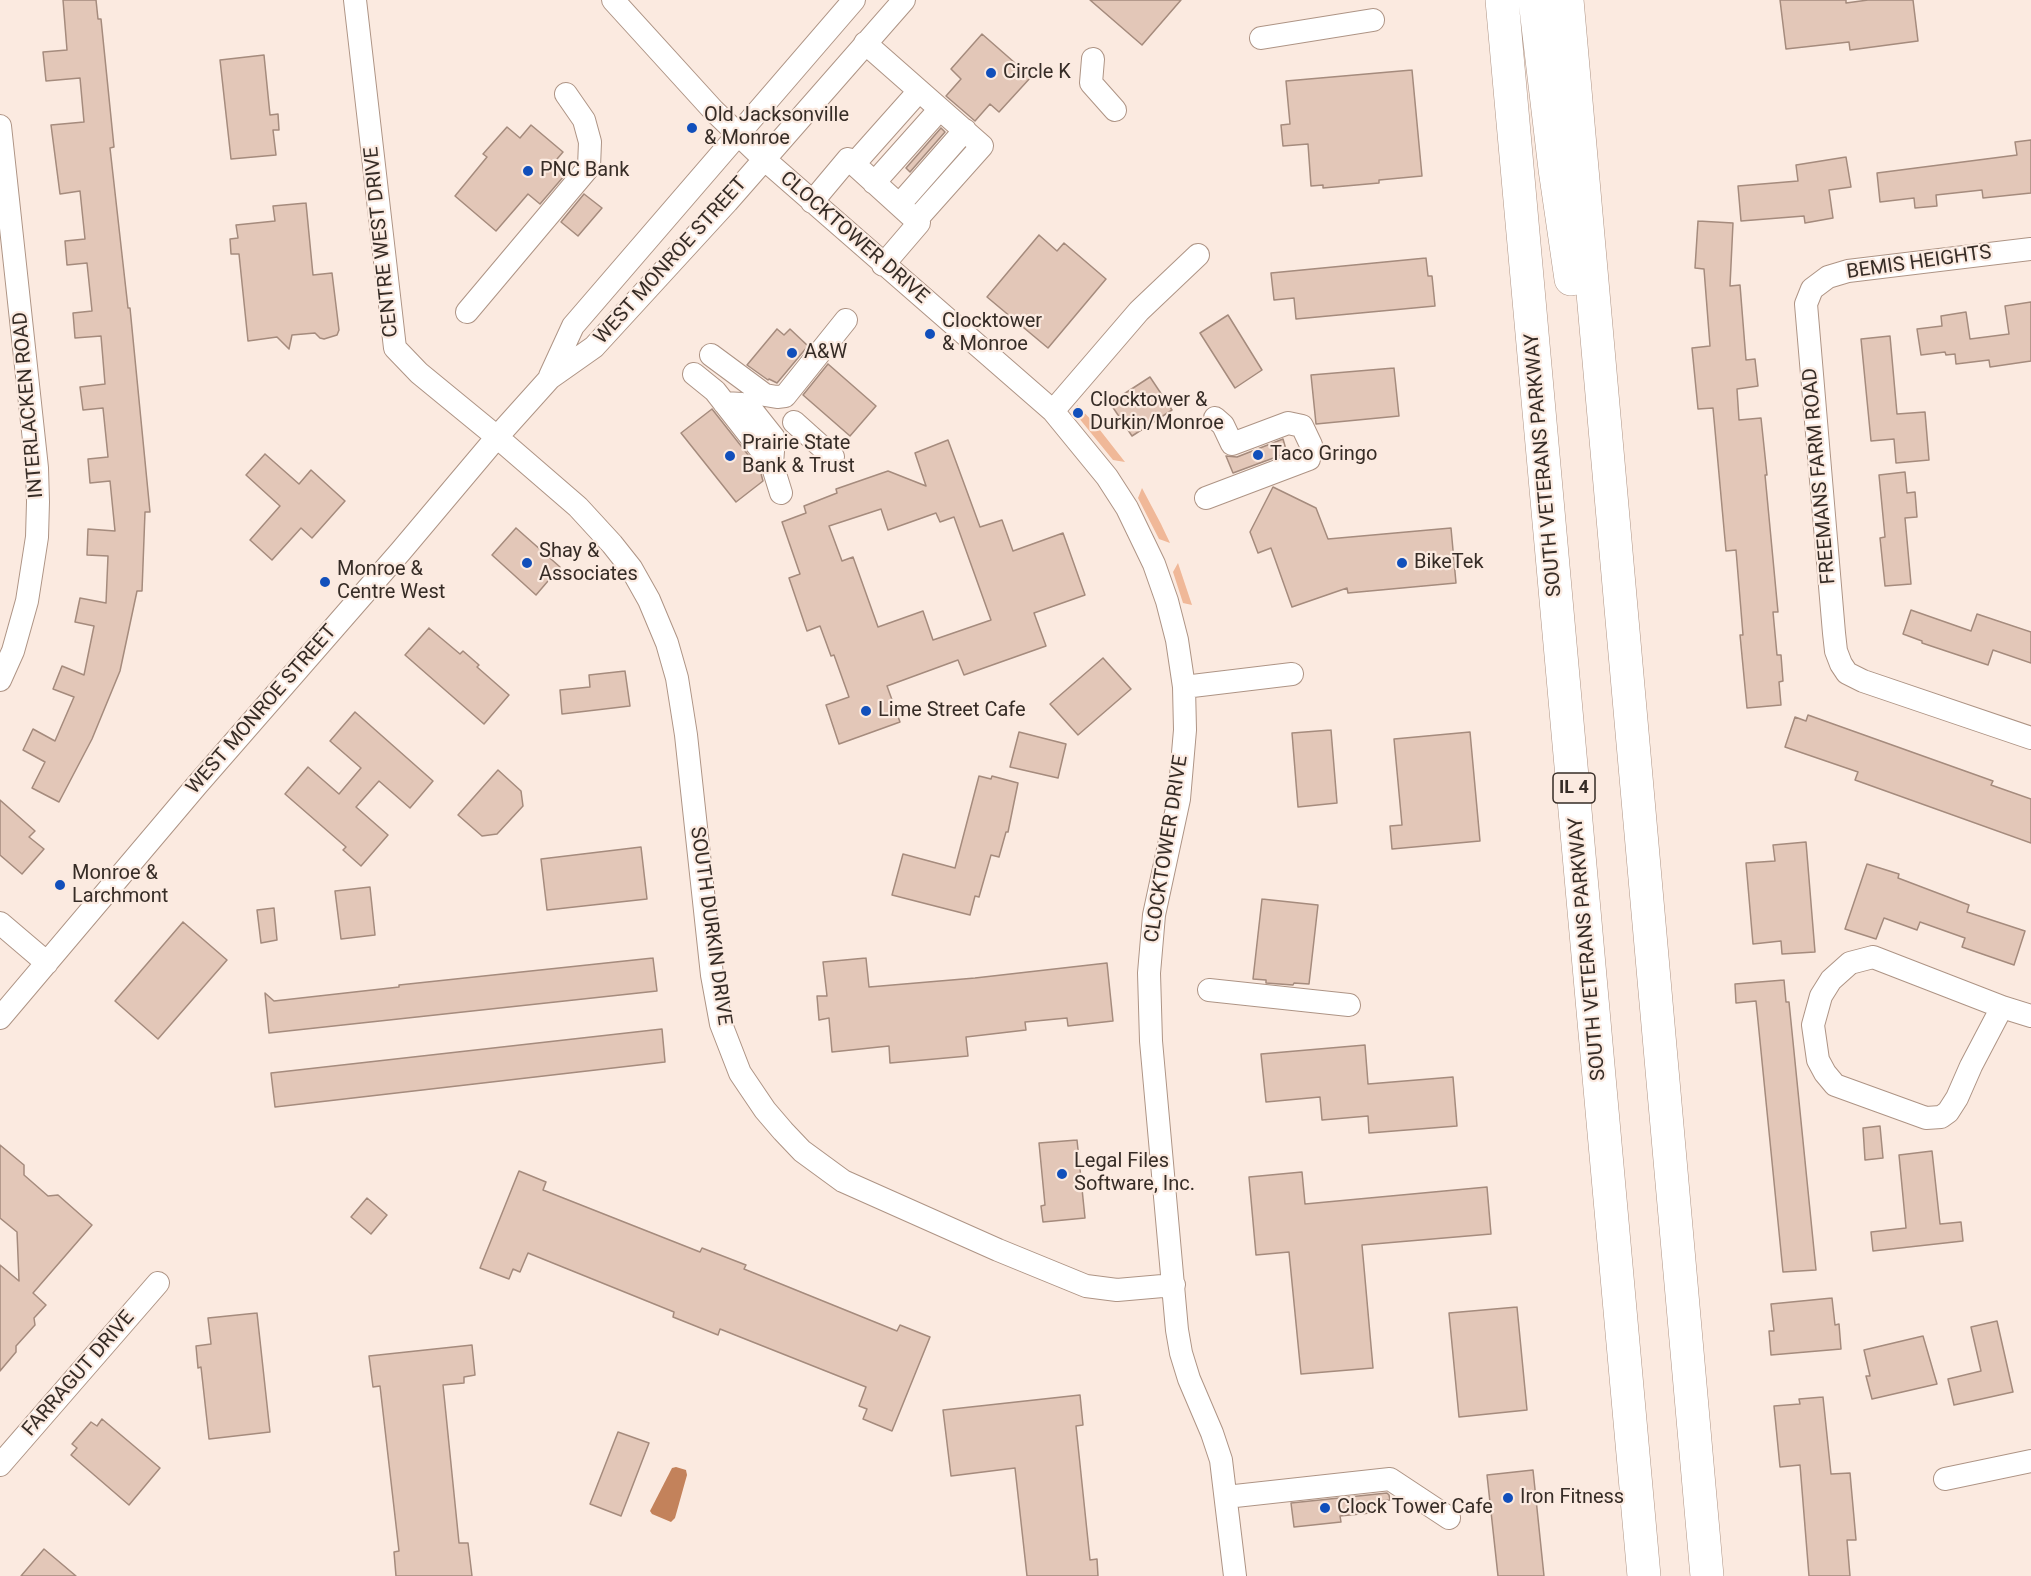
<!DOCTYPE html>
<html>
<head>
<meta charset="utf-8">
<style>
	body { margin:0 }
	canvas { display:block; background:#fbeae0 }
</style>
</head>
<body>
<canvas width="2031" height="1576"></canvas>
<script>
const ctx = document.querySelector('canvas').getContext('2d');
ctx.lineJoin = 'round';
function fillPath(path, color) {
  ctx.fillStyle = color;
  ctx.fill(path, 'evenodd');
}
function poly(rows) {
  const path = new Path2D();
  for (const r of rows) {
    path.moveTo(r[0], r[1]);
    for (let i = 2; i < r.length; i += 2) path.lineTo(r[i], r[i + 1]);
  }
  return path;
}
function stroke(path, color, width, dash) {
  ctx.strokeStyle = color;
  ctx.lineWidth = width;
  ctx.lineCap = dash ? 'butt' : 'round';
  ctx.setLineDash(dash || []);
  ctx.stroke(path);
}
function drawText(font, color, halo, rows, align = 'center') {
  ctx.font = font + ' Roboto,sans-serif';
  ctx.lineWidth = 4.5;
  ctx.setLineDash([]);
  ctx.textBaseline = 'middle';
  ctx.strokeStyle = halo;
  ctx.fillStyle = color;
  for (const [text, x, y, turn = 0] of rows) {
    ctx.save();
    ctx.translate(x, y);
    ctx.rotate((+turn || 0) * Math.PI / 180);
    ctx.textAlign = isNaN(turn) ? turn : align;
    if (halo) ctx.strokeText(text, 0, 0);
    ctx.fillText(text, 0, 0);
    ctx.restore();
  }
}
const green = poly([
	[1077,405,1096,425,1125,462,1113,460,1078,417,1076,413],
	[1142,488,1161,524,1170,543,1159,539,1138,498],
	[1178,563,1192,605,1183,603,1173,572]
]);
const water = poly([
	[676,1467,686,1470,687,1475,675,1518,671,1522,652,1514,650,1511,672,1468]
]);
const building = poly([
	[63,0,96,0,98,19,101,19,114,147,110,148,128,308,130,308,150,512,145,512,142,591,137,591,120,671,92,739,59,802,32,788,45,762,23,750,33,729,55,741,74,697,53,689,62,666,84,675,94,626,75,622,80,598,106,603,108,556,87,555,88,529,115,531,110,481,90,483,88,459,108,457,103,408,83,410,80,387,105,384,101,336,75,338,73,313,92,311,87,263,67,265,65,241,85,239,80,191,60,194,51,125,84,122,80,78,46,81,43,52,67,50,63,0],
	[1090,0,1181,0,1142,45,1090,0],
	[1780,0,1846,0,1846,3,1868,0,1913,0,1918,41,1850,50,1849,42,1786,49,1780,0],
	[982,34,1031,77,999,112,990,104,975,121,946,96,961,79,951,69,982,34],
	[264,55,270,115,278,114,279,130,273,130,276,155,231,159,220,60,264,55],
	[1412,70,1422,176,1379,180,1379,183,1323,188,1323,185,1311,186,1308,144,1283,146,1281,125,1290,124,1286,81,1412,70],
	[531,125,563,152,551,166,564,176,540,204,528,194,496,231,455,196,487,157,483,154,507,127,520,138,531,125],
	[941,128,945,132,910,172,906,168,941,128],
	[2031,140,2031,193,1983,198,1982,190,1936,195,1937,206,1915,208,1914,198,1880,202,1877,173,2017,155,2015,142,2031,140],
	[1846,157,1851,187,1829,190,1833,218,1805,223,1804,216,1741,221,1738,186,1798,181,1796,165,1846,157],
	[584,194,602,208,578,236,561,222,584,194],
	[306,203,313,275,332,273,339,330,337,335,324,339,320,338,315,333,292,335,289,349,277,337,248,341,239,254,231,254,230,239,238,238,236,225,275,221,273,206,306,203],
	[1698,221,1733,223,1730,286,1740,285,1746,360,1755,359,1758,386,1737,389,1739,420,1761,418,1767,475,1765,475,1778,612,1773,612,1777,655,1781,655,1783,681,1779,682,1781,705,1747,708,1740,635,1743,635,1736,550,1726,551,1713,408,1698,409,1692,348,1710,346,1704,269,1695,268,1698,221],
	[1039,235,1057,251,1064,243,1106,279,1048,348,987,297,1039,235],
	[1426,258,1428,276,1432,276,1435,306,1296,319,1294,298,1274,300,1271,273,1426,258],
	[2031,302,2031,361,1990,367,1989,360,1956,364,1955,354,1946,355,1945,352,1921,355,1917,329,1942,326,1941,316,1966,312,1970,339,2009,334,2005,306,2031,302],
	[1228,315,1262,370,1235,388,1200,333,1228,315],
	[777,329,784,335,790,329,808,346,777,383,769,379,768,380,747,365,777,329],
	[1890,336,1897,414,1925,412,1929,460,1896,463,1894,439,1871,441,1861,339,1890,336],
	[828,364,876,406,850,436,803,395,828,364],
	[1394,368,1399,416,1316,424,1311,375,1394,368],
	[1150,377,1172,410,1132,436,1110,403,1150,377],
	[712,409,760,470,763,481,736,502,681,433,712,409],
	[1283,439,1287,453,1233,473,1226,456,1237,457,1283,439],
	[948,440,980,527,1002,520,1013,551,1063,533,1085,595,1034,613,1046,646,964,675,958,660,887,686,900,722,839,744,826,705,849,697,834,655,831,656,820,626,807,631,789,578,800,574,782,522,806,513,804,506,837,493,836,489,888,471,926,486,915,453,948,440],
	[881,509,888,530,936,513,940,522,954,517,991,620,933,640,923,611,878,627,853,557,842,561,829,526,881,509],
	[265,454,299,484,311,470,345,501,312,538,301,528,272,560,250,540,280,506,246,475,265,454],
	[1905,472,1907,493,1915,492,1917,517,1905,518,1911,584,1885,586,1880,538,1885,537,1879,475,1905,472],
	[1273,487,1316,508,1328,539,1451,528,1456,583,1348,593,1347,588,1292,607,1271,548,1258,553,1250,532,1273,487],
	[516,528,560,567,536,595,492,555,516,528],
	[1911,610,1971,631,1977,614,2031,632,2031,663,1993,650,1988,665,1922,643,1922,641,1903,634,1911,610],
	[429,628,460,654,463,651,479,665,477,667,509,695,484,724,405,655,429,628],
	[1103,658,1131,689,1078,735,1050,704,1103,658],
	[625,671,630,706,562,714,560,690,590,687,589,675,625,671],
	[355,712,433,781,410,808,379,781,356,807,388,835,361,866,343,850,346,847,285,794,308,767,339,794,361,768,330,741,355,712],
	[1808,715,1993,781,1991,785,2031,799,2031,843,1855,780,1858,772,1785,747,1795,717,1806,721,1808,715],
	[1331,730,1337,803,1298,807,1292,733,1331,730],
	[1019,732,1066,744,1058,778,1010,767,1019,732],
	[1470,732,1480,841,1392,849,1390,826,1402,825,1394,739,1470,732],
	[498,770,521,791,523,806,497,834,482,836,458,815,498,770],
	[979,776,991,779,992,776,1018,783,1008,832,1006,832,999,857,991,855,979,897,975,896,970,915,892,895,903,854,955,868,979,776],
	[0,800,35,831,29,837,44,849,22,874,0,855,0,800],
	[1806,842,1815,952,1782,954,1781,941,1753,944,1746,863,1775,861,1773,845,1806,842],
	[641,847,647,899,547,910,541,859,641,847],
	[1867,864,1899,874,1898,878,1969,905,1967,912,2025,931,2014,965,1962,947,1965,938,1920,922,1917,930,1884,918,1876,939,1845,929,1867,864],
	[370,887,375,935,341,939,335,891,370,887],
	[1262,899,1318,905,1309,984,1294,983,1293,985,1266,983,1266,980,1253,979,1262,899],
	[274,908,277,940,261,943,257,910,274,908],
	[183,922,227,960,158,1039,115,1001,183,922],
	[653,958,657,991,269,1033,265,993,274,1001,399,987,399,985,653,958],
	[866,958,869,987,975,978,1107,963,1113,1021,1068,1026,1067,1018,1025,1022,1026,1030,966,1037,968,1056,890,1063,889,1046,832,1052,829,1018,819,1020,817,996,827,996,823,962,866,958],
	[1784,980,1786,1002,1789,1002,1816,1270,1783,1272,1756,1001,1736,1003,1735,984,1784,980],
	[662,1029,665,1062,275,1107,271,1073,662,1029],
	[1365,1045,1368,1084,1453,1077,1457,1126,1369,1133,1368,1116,1322,1120,1320,1097,1266,1102,1261,1054,1365,1045],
	[1880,1126,1883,1158,1865,1160,1863,1128,1880,1126],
	[1077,1140,1085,1218,1043,1222,1041,1206,1045,1205,1039,1143,1077,1140],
	[0,1145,24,1165,24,1175,48,1196,58,1195,92,1225,33,1293,46,1305,34,1318,35,1325,16,1346,16,1352,0,1371,0,1265,19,1281,17,1232,0,1218,0,1145],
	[1932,1151,1940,1224,1961,1222,1963,1241,1873,1251,1871,1232,1906,1228,1899,1155,1932,1151],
	[519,1171,546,1182,543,1190,700,1252,702,1248,746,1265,744,1269,897,1331,900,1325,930,1337,892,1431,863,1419,867,1409,859,1406,866,1387,720,1329,718,1335,673,1317,674,1312,528,1253,520,1272,513,1269,509,1279,480,1268,519,1171],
	[1302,1172,1305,1204,1487,1187,1491,1234,1362,1245,1373,1368,1301,1374,1289,1252,1256,1255,1249,1177,1302,1172],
	[367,1198,387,1215,371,1234,351,1217,367,1198],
	[1832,1298,1835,1325,1839,1324,1841,1349,1771,1355,1769,1331,1774,1331,1771,1304,1832,1298],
	[1517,1307,1527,1410,1459,1417,1449,1313,1517,1307],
	[257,1313,270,1432,209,1439,201,1367,198,1368,196,1346,211,1344,208,1318,257,1313],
	[1997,1321,2013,1392,1954,1405,1948,1379,1981,1371,1971,1327,1997,1321],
	[1923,1336,1937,1384,1872,1399,1866,1376,1870,1376,1864,1350,1923,1336],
	[472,1345,475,1375,464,1377,464,1383,443,1385,459,1543,468,1543,472,1576,396,1576,394,1552,399,1551,380,1386,373,1387,369,1356,472,1345],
	[1080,1395,1083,1425,1076,1426,1090,1560,1097,1559,1098,1576,1027,1576,1015,1468,951,1476,943,1410,1080,1395],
	[1823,1397,1831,1474,1850,1473,1856,1540,1847,1540,1850,1576,1809,1576,1800,1465,1780,1467,1774,1406,1800,1404,1799,1399,1823,1397],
	[102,1419,160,1468,129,1505,71,1455,77,1448,72,1444,91,1422,97,1426,102,1419],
	[618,1432,649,1443,621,1516,590,1504,618,1432],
	[1533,1470,1544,1576,1498,1576,1487,1475,1533,1470],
	[1387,1493,1389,1495,1390,1500,1379,1501,1380,1512,1340,1516,1341,1522,1294,1527,1291,1503,1387,1493],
	[44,1549,76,1576,21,1576,44,1549]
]);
const minor = poly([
	[355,0,395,348,419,373,497,437,578,507,612,544,631,568,649,600,667,643,677,678,686,735,712,975,721,1024,740,1073,765,1110,783,1131,802,1151,843,1181,998,1250,1086,1286,1117,1290,1174,1285],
	[613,0,714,111,764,159,1053,411,1107,477,1127,508,1154,564,1167,601,1177,640,1184,687,1185,730,1179,799,1154,915,1149,973,1151,1041,1177,1330,1181,1353,1189,1379,1212,1433,1221,1460,1235,1576],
	[1261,38,1373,20],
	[865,43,982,146,916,220],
	[1093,59,1091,83,1115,110],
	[0,126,37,468,38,502,37,537,27,601,13,651,0,680],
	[854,164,919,91],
	[874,183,940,109],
	[812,202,848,159,854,164,919,223,883,265],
	[899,205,965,130],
	[2031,249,1848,271,1828,277,1812,289,1806,304,1834,633,1836,651,1841,664,1847,673,1863,681,2031,738],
	[467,312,589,167,590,142,584,120,566,94],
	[711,355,765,395,777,397,785,396,846,320],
	[694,374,715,391,772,464,781,493],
	[550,376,573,326,854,0],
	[724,403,742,404,751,409,774,438,772,464],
	[1053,411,1139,311,1198,255],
	[794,422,833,457],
	[1206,498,1309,459,1311,445,1302,426,1288,423,1232,444,1223,425,1215,418],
	[1184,687,1292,674],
	[0,923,47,963],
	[1873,957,2002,1007,1971,1066,1957,1098,1948,1112,1941,1117,1926,1118,1835,1085,1825,1073,1818,1060,1813,1025,1821,996,1831,980,1850,963,1873,957],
	[1209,990,1349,1005],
	[2002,1007,2031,1016],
	[0,1018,197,785,401,551,497,437,550,378,594,347,727,202,904,0],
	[0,1465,158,1283],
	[1945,1479,2031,1461],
	[1226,1497,1390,1479,1449,1518]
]);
const highway = poly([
	[1502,0,1644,1576],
	[1535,0,1555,169,1571,279],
	[1567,0,1707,1576]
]);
const markers = [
	[991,73,6,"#114fbb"],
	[692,128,6,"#114fbb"],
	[528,171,6,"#114fbb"],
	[930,334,6,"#114fbb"],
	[792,353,6,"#114fbb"],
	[1078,413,6,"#114fbb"],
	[1258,455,6,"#114fbb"],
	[730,456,6,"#114fbb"],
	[527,563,6,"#114fbb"],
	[1402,563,6,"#114fbb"],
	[325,582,6,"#114fbb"],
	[866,711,6,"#114fbb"],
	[60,885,6,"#114fbb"],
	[1062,1174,6,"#114fbb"],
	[1508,1498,6,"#114fbb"],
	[1325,1508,6,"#114fbb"]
];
const shields = [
	[1574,788,42]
];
const shieldNames = [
	["IL 4",1574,788]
];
const poiNames = [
	["Circle K",1003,73],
	["Old Jacksonville",704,116],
	["& Monroe",704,139],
	["PNC Bank",540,171],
	["Clocktower",942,322],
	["& Monroe",942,345],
	["A&W",804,353],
	["Clocktower &",1090,401],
	["Durkin/Monroe",1090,424],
	["Prairie State",742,444],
	["Bank & Trust",742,467],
	["Taco Gringo",1270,455],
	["Shay &",539,552],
	["Associates",539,575],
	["BikeTek",1414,563],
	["Monroe &",337,570],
	["Centre West",337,593],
	["Lime Street Cafe",878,711],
	["Monroe &",72,874],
	["Larchmont",72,897],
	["Legal Files",1074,1162],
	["Software, Inc.",1074,1185],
	["Iron Fitness",1520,1498],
	["Clock Tower Cafe",1337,1508]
];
const streetNames = [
	["CLOCKTOWER DRIVE",854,238,41],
	["CENTRE WEST DRIVE",382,242,-96],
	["WEST MONROE STREET",671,261,-48],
	["BEMIS HEIGHTS",1919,263,-8],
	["INTERLACKEN ROAD",29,405,-95],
	["SOUTH VETERANS PARKWAY",1544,465,-95],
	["FREEMANS FARM ROAD",1820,476,-95],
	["WEST MONROE STREET",262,710,-49],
	["CLOCKTOWER DRIVE",1167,849,-81],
	["SOUTH DURKIN DRIVE",710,926,82],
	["SOUTH VETERANS PARKWAY",1588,949,-95],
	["FARRAGUT DRIVE",79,1374,-49]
];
fillPath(green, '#f0b898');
fillPath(water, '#c3825b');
fillPath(building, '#e3c7b8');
stroke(building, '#a58b7d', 1.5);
stroke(minor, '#ae9485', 24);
stroke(highway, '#ae9485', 34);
stroke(minor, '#fff', 22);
stroke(highway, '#fff', 33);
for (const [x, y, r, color] of markers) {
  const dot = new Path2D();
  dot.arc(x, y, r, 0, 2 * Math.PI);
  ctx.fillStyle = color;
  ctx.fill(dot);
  stroke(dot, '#fbeae0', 2);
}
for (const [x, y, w] of shields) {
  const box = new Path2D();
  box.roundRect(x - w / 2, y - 15, w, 30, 4.5);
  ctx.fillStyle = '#fbeae0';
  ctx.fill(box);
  stroke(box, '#362c26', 1.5);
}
drawText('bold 18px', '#362c26', null, shieldNames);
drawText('20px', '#362c26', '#fbeae0', poiNames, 'left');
drawText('20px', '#362c26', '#fbeae0', streetNames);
</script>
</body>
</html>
